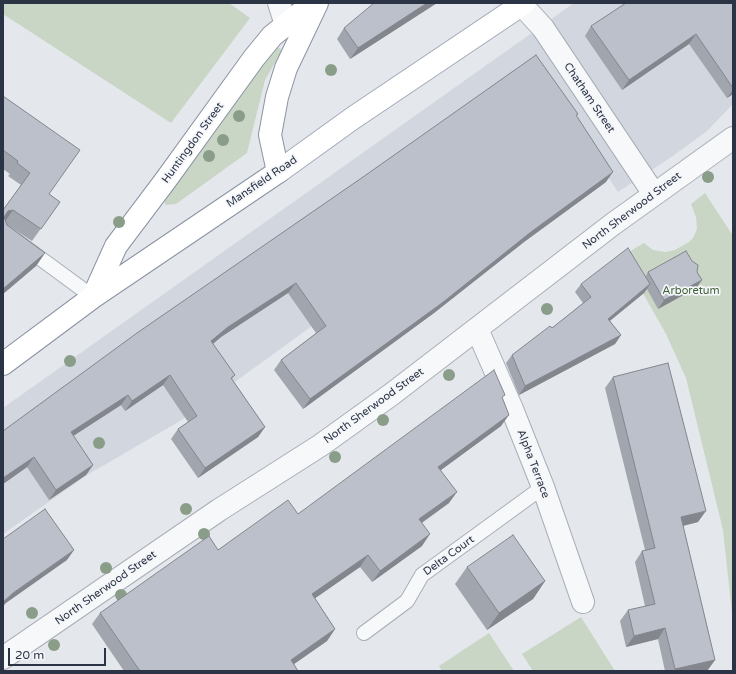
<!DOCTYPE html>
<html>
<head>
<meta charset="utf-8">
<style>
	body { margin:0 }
	#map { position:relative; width:736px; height:674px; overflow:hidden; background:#e4e7ec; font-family:"Varela Round",sans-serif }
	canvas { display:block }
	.frame { position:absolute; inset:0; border:4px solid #2b3445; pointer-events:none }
	.scale { position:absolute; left:8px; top:648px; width:98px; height:18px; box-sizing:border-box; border:2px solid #2b3445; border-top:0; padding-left:5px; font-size:12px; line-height:14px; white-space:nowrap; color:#2b3445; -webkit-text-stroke:3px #f4f6f9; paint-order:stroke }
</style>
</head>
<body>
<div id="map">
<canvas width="736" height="674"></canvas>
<div class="frame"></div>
<div class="scale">20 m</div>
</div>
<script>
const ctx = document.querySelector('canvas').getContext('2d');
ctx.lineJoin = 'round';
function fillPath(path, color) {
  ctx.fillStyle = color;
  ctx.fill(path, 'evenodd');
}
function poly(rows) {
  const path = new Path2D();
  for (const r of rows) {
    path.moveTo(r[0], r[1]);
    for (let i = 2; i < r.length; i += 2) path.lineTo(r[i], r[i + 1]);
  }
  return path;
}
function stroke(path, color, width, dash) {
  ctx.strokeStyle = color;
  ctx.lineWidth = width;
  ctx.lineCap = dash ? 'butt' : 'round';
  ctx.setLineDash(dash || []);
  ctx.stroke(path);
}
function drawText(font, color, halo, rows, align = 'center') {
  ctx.font = font + ' "Varela Round",sans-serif';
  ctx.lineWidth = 3.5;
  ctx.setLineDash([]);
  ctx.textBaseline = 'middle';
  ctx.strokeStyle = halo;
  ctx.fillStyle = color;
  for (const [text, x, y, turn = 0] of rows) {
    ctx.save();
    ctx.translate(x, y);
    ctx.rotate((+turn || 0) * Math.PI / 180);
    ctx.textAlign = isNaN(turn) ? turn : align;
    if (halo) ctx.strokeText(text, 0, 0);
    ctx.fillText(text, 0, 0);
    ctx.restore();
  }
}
const built = poly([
	[574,3,733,3,733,104,707,131,670,158,618,192,573,125,428,242,232,384,180,421,87,475,3,534,3,408]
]);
const green = poly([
	[3,3,229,3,250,18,171,123,3,14],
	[278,47,282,50,265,80,247,153,176,204,165,205,165,198,248,82],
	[705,193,733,236,733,622,723,530,686,378,666,334,622,256,644,243,653,250,666,252,675,250,689,242,693,238,697,229,696,217,691,204],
	[581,617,615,671,533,671,522,654],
	[489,633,514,671,442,671,439,666]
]);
const lane = poly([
	[3,231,93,297],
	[364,633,407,601,422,575,543,487]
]);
const street = poly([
	[279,3,286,25],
	[522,5,543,28,654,194],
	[477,329,512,409,543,487,583,602],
	[3,658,219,510,321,445,392,394,613,224,733,138]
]);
const primary = poly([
	[278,172,353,118,524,3]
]);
const highway = poly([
	[93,297,116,246,165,181,254,58,272,36,313,3],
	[3,364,93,297,278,172,270,135,277,97,286,68,317,3]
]);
const trees = [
	[331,70],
	[239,116],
	[223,140],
	[209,156],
	[708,177],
	[119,222],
	[547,309],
	[70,361],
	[449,375],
	[383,420],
	[99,443],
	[335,457],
	[186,509],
	[204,534],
	[106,568],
	[121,595],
	[32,613],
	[54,645]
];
const wall = poly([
	[437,3,350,59,337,39,344,28],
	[733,3,733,94,727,98,689,44,622,90,585,36,591,26],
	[3,96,49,194,60,202,32,241,6,224,7,225,45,253,36,266,3,294,3,210,21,185,8,176,10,174,3,169],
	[578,114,576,116,606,182,524,242,434,313,303,409,274,370,281,360,316,333,288,293,221,337,213,344,235,375,232,379,265,427,258,437,198,478,171,439,178,429,188,422,163,385,125,411,121,405,73,436,93,465,86,475,49,500,27,467,3,484,3,431],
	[648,272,697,272,702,280,696,288,658,309,647,289,644,293,610,321,621,335,615,344,519,395,506,363,512,355,552,328,583,303,575,292,581,284,645,277],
	[613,377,698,522,683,526,715,660,707,671,665,671,658,639,626,647,620,621,628,610,645,606,635,562,642,551,645,550,605,388],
	[503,399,501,426,441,470,449,503,422,523,422,546,372,582,360,567,315,598,335,629,327,641,294,664,298,671,124,671,92,624,100,613,218,550,298,514],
	[467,567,545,581,533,599,487,630,455,584]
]);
const shadedWall = poly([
	[427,3,437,3,350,59,358,48],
	[696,34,689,44,622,90,629,80],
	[733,90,733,94,727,98],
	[613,172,606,182,524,242,434,313,303,409,310,399,531,232],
	[13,210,4,223,3,218,8,211],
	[45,253,36,266,3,294,3,289],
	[702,280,696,288,658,309,664,300],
	[296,283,288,293,221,337,204,351,211,341,228,327],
	[650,284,644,293,602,327,608,319],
	[621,335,615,344,519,395,525,386],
	[170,375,163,385,125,411,132,401],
	[128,395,121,405,64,442,71,432],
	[509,415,501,426,430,478,438,467],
	[265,427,258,437,198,478,205,468],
	[34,457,27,467,3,484,3,478],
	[93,465,86,475,49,500,56,490],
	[457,492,449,503,411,530,419,519],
	[706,511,698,522,674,528,681,517],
	[430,534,422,546,372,582,380,571],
	[74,550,67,560,6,603,3,606,3,602,13,593],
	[368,555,360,567,304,606,312,594],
	[545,581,533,599,487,630,499,613],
	[665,628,658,639,626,647,634,636],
	[335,629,327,641,284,671,291,660],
	[715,660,707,671,674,671,675,669]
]);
const building = poly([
	[374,3,427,3,358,48,344,28,374,3],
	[626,3,733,3,733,88,696,34,629,80,591,26,626,3],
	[536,55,578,114,576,115,613,172,531,232,442,303,310,399,281,360,326,326,296,283,228,327,211,341,235,375,231,378,265,427,205,468,178,429,197,416,170,375,132,401,128,395,71,432,93,465,56,490,34,457,3,478,3,431,137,333,363,177,536,55],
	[3,96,80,150,49,194,60,202,41,229,13,210,8,211,4,217,7,225,45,253,3,289,3,210,30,173,17,163,18,161,3,150,3,96],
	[628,248,650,284,608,319,621,335,525,386,512,355,550,326,552,328,591,297,581,284,628,248],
	[686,251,692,261,698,265,697,272,702,280,664,300,648,272,686,251],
	[668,363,706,511,681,517,715,660,675,669,665,628,634,636,628,610,655,604,642,551,655,548,613,377,668,363],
	[494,370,505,395,502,397,509,415,438,467,457,492,419,519,430,534,380,571,368,555,312,594,335,629,291,660,298,671,140,671,100,613,209,536,218,550,288,500,298,514,494,370],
	[45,509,74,550,13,593,3,602,3,539,45,509],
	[513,535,545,581,499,613,467,567,513,535]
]);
const streetNames = [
	["Chatham Street",589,98,56],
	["Huntingdon Street",193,143,-54],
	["Mansfield Road",262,182,-34],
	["North Sherwood Street",632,211,-37],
	["North Sherwood Street",374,406,-36],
	["Alpha Terrace",533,464,69],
	["Delta Court",449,556,-36],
	["North Sherwood Street",106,588,-35]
];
const parkNames = [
	["Arboretum",691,291]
];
fillPath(built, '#d2d6de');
fillPath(green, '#c9d6c5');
stroke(lane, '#a9aeb7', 16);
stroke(street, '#a9aeb7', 24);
stroke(primary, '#a3abb8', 24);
stroke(highway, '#8b94a3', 24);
stroke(lane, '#f7f8fa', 14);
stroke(street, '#f7f8fa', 22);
stroke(primary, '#fff', 22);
stroke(highway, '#fff', 22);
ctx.fillStyle = '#899d89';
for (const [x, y] of trees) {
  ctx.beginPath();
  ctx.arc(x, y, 6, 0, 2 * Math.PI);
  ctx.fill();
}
fillPath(wall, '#a1a5ae');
fillPath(shadedWall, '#83868d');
fillPath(building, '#bbc0ca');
stroke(building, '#83868d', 1);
drawText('11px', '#2b3445', '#f4f6f9', streetNames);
drawText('11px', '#3f6138', '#f4f6f9', parkNames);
</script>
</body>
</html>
